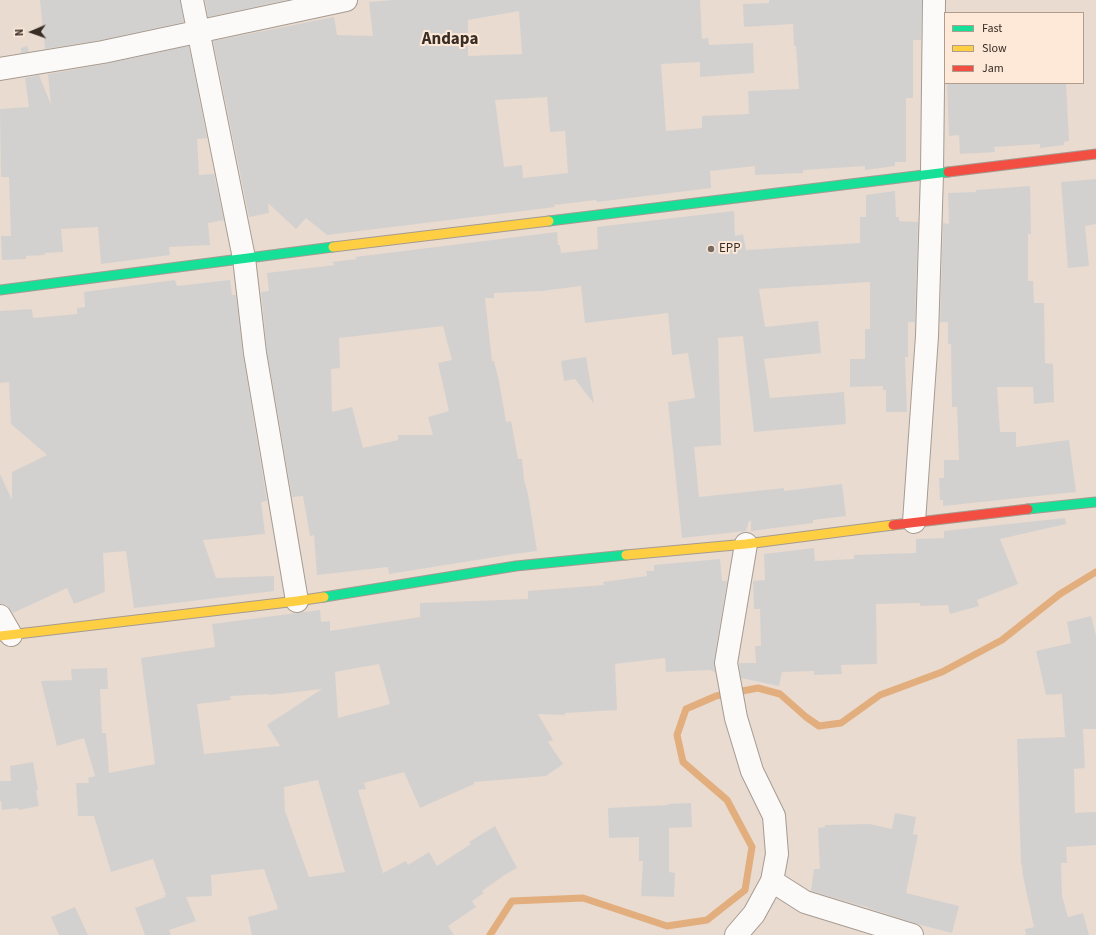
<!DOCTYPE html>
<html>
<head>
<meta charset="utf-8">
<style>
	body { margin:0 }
	#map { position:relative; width:1096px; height:935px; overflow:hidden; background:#e9dbcf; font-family:"Source Sans 3",sans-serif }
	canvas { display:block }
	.legend { position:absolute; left:944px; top:12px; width:140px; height:72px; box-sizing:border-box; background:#fee8d7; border:1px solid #af9e90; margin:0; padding:5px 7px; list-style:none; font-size:12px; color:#382e26 }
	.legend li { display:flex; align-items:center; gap:8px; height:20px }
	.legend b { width:20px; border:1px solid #af9e90 }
	.north { position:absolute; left:12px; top:12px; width:40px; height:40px; -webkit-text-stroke:3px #fee8d7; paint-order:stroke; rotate:268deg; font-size:11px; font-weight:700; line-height:16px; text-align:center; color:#382e26 }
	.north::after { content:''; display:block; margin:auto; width:14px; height:18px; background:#382e26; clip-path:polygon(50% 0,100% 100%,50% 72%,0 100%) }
</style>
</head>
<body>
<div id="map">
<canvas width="1096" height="935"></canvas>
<ul class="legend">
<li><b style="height:5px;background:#16e098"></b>Fast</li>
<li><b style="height:5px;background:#ffcf43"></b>Slow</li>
<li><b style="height:5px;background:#f24e42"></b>Jam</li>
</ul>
<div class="north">N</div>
</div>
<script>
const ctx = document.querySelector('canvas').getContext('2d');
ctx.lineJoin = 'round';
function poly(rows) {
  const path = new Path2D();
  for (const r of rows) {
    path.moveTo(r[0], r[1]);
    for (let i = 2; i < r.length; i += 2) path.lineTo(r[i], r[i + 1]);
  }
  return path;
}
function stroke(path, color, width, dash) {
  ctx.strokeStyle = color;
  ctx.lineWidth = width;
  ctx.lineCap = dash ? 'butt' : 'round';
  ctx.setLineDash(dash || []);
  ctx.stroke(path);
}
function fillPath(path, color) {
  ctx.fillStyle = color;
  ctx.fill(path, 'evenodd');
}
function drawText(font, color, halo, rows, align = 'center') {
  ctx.font = font + ' "Source Sans 3",sans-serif';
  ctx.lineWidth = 4;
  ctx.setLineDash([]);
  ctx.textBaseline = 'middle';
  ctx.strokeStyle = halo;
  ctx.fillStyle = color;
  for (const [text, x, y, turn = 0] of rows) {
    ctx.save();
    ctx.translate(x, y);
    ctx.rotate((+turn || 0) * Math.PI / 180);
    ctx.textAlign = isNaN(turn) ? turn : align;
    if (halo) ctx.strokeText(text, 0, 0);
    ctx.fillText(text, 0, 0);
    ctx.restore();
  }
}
const stream = poly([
	[490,935,512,901,583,898,667,926,707,920,745,890,752,847,727,800,683,762,677,735,686,709,716,696,758,688,780,694,806,717,819,726,841,723,880,695,942,672,1002,640,1060,594,1096,572]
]);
const building = poly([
	[40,0,180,0,184,22,101,40,45,49],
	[205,0,286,0,208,17],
	[394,0,700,0,702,39,708,38,709,45,753,43,754,73,700,77,700,62,661,64,666,131,702,128,702,116,749,114,748,91,799,89,796,46,794,46,793,24,744,27,743,4,769,3,769,0,922,0,921,40,913,40,913,98,906,98,906,162,895,162,895,166,865,170,865,166,803,170,803,173,755,175,755,166,710,171,711,188,597,202,596,200,554,205,555,207,327,235,306,218,296,229,268,203,269,213,249,217,213,41,334,17,337,35,373,36,369,2],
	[519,11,522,54,468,56,468,20],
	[547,97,550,132,565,131,568,173,523,178,522,165,504,167,495,100],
	[27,46,29,52,21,53,21,48],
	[189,46,207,138,197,139,199,175,214,174,224,220,208,223,210,245,169,247,170,255,101,264,98,227,61,229,63,252,45,253,45,255,26,256,26,259,2,260,1,236,11,236,9,177,1,177,0,109,29,107,25,78,39,75,51,105,48,74,105,64],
	[947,83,1066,83,1069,141,1064,142,1064,145,1040,148,1040,144,994,147,995,152,960,154,959,135,949,136],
	[1096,179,1096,224,1085,226,1089,266,1068,268,1061,182],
	[1030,186,1031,234,1028,234,1028,281,1033,281,1034,303,1044,303,1045,363,1053,364,1054,402,1034,404,1033,387,997,387,1000,432,1016,432,1016,447,1069,440,1076,492,943,506,943,500,940,500,939,478,944,478,944,460,959,460,957,407,952,407,951,344,948,344,948,322,940,322,943,223,949,224,948,193,976,192,976,190],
	[895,191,896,217,899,217,899,221,918,222,915,322,908,322,908,357,905,357,907,412,886,412,886,390,883,390,883,386,850,387,850,359,865,359,865,329,870,329,870,282,759,289,765,327,818,321,821,353,764,359,770,398,844,392,846,424,754,432,743,336,718,338,721,445,694,447,699,497,784,488,784,491,842,484,846,516,813,520,813,523,751,531,751,521,749,521,746,531,682,538,668,402,695,398,688,353,672,355,668,313,585,323,581,286,542,291,494,293,494,298,485,298,492,361,494,361,499,381,506,422,511,421,518,459,522,459,524,480,528,494,537,551,514,554,389,574,388,567,317,575,314,535,310,536,303,496,292,497,267,351,261,292,269,291,267,273,335,265,332,262,357,259,355,257,557,232,558,245,560,245,561,253,598,249,597,227,734,211,735,236,743,234,746,250,860,243,860,217,866,217,866,195],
	[443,326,452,360,438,363,449,411,428,417,433,435,398,435,398,440,363,448,352,407,332,412,331,369,340,368,339,338],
	[175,280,177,286,230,280,232,295,236,295,243,355,267,501,261,502,265,534,203,540,216,578,274,576,274,591,134,608,126,551,103,553,105,592,74,604,67,588,13,613,7,605,0,604,0,474,12,500,12,472,47,455,11,424,9,382,0,383,0,311,32,309,33,318,77,314,77,308,85,307,84,292],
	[586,357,594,404,575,379,564,381,561,361],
	[1065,518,1066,524,1000,539,1018,584,977,600,979,606,950,614,948,605,920,606,920,603,876,604,877,664,841,665,842,674,814,675,814,671,782,672,779,686,741,678,739,663,756,663,755,646,761,646,760,609,754,609,753,581,765,580,764,554,814,548,815,561,854,559,854,555,916,553,916,539,944,538,944,531],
	[720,559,722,581,727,581,714,661,715,672,710,670,666,672,665,658,615,664,617,710,565,713,565,715,538,714,553,740,548,742,563,764,546,776,474,782,474,784,420,808,404,772,364,783,366,789,358,790,383,873,406,861,408,865,429,852,437,866,471,844,469,842,495,826,517,868,506,874,482,891,484,893,472,901,476,907,448,926,454,935,252,935,248,917,278,909,264,869,211,875,212,896,186,897,196,921,169,930,171,935,145,935,135,908,165,897,164,895,166,895,153,859,111,872,94,816,78,816,76,783,89,783,88,778,95,776,84,738,57,746,41,681,72,680,71,669,107,668,108,689,100,689,102,733,106,733,109,773,155,764,141,658,215,647,212,624,320,610,321,622,330,621,330,631,420,617,420,603,528,599,528,591,604,585,603,582,647,576,646,571,654,571,654,565],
	[379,664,390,704,338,718,335,672],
	[322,689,267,725,280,746,204,754,197,704,231,700,230,696,268,694,269,695],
	[318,780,345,872,309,877,285,811,284,787],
	[1091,616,1096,636,1096,729,1083,729,1085,768,1074,769,1075,813,1096,812,1096,845,1066,847,1067,863,1061,863,1062,896,1068,917,1083,913,1089,935,1026,935,1025,929,1034,927,1023,876,1022,865,1021,865,1017,739,1065,737,1062,694,1046,695,1036,651,1071,643,1067,622],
	[33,762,38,790,36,791,39,806,19,810,18,808,2,810,1,801,0,801,0,781,11,781,10,766],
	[691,803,692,827,669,828,669,872,675,873,674,897,641,896,643,861,639,861,639,837,609,838,608,808,668,805,668,804],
	[895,813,916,817,913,834,918,835,906,893,959,906,952,933,917,924,868,908,868,907,858,905,811,891,814,869,820,869,818,828,825,827,825,825,870,824,892,829],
	[75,907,88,935,59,935,51,917]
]);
const street = poly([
	[192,0,244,258,255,353,297,601],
	[0,69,103,52,346,0],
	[914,522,927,336,932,174,934,0],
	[0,616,11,635],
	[772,881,805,902,912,935],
	[736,935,754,914,772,881,777,854,774,816,752,771,736,718,726,663,746,544]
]);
const fast = poly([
	[549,221,948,172],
	[0,290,333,247],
	[1028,509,1096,502],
	[324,597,516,566,626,555]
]);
const slow = poly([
	[333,247,549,221],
	[626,555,746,544,893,525],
	[0,636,297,601,324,597]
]);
const jam = poly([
	[948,172,1096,154],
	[893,525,1028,509]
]);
const markers = [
	[711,249,4,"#766b61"]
];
const poiNames = [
	["EPP",719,249]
];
const districtNames = [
	["Andapa",450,40]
];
stroke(stream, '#e3ae7e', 7);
fillPath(building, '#d3d1d0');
stroke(street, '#a59b92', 24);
stroke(fast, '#a59b92', 11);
stroke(slow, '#a59b92', 11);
stroke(jam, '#a59b92', 11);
stroke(street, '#fcfaf8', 22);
stroke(fast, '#16e098', 9);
stroke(slow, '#ffcf43', 9);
stroke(jam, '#f24e42', 9);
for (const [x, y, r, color] of markers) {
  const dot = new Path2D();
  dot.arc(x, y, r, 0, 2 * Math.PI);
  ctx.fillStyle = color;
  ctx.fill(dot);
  stroke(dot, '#fee8d7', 1.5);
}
drawText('13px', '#382e26', '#fee8d7', poiNames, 'left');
drawText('bold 17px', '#382e26', '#fee8d7', districtNames);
</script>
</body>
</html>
